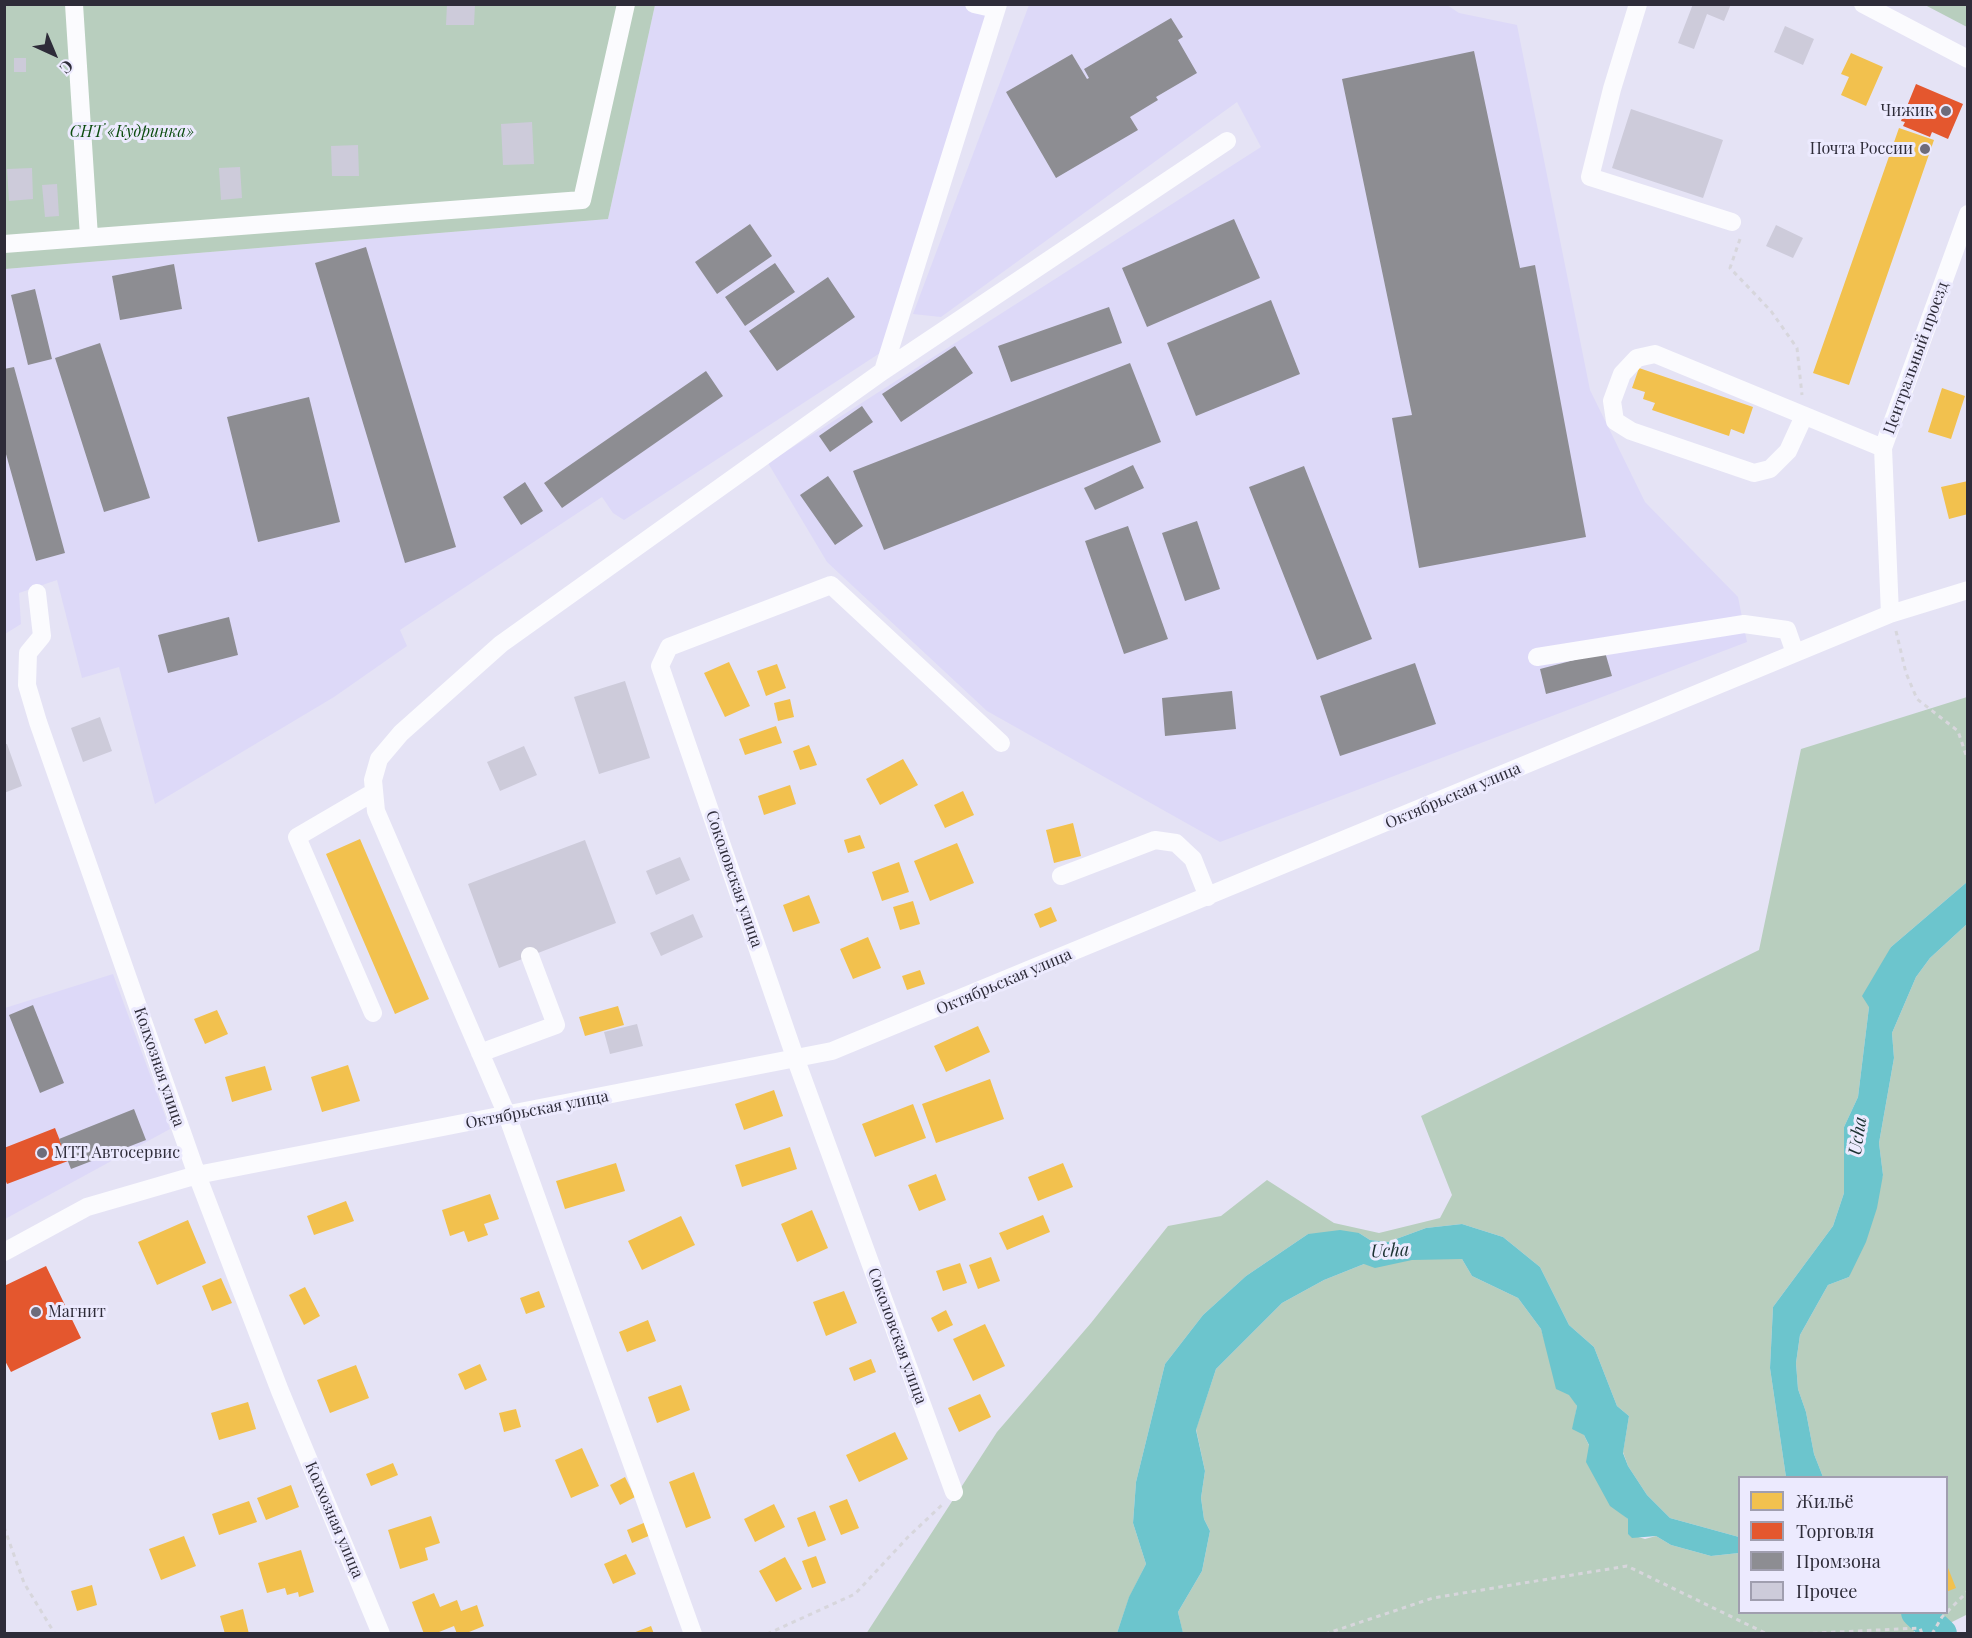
<!DOCTYPE html>
<html>
<head>
<meta charset="utf-8">
<style>
	body { margin:0 }
	#map { position:relative; width:1972px; height:1638px; overflow:hidden; background:#e5e3f5; font-family:"Playfair Display",serif }
	canvas { display:block }
	.frame { position:absolute; inset:0; border:6px solid #2e2c39; pointer-events:none }
	.legend { position:absolute; left:1738px; top:1476px; width:210px; height:138px; box-sizing:border-box; background:#eceafe; border:2px solid #a09eaf; margin:0; padding:8px 10px; list-style:none; font-size:18px; color:#2e2c39 }
	.legend li { display:flex; align-items:center; gap:12px; height:30px }
	.legend b { width:30px; border:2px solid #a09eaf }
	.north { position:absolute; left:24px; top:24px; width:60px; height:60px; -webkit-text-stroke:4px #eceafe; paint-order:stroke; rotate:136deg; font-size:16px; font-weight:700; line-height:24px; text-align:center; color:#2e2c39 }
	.north::after { content:''; display:block; margin:auto; width:21px; height:27px; background:#2e2c39; clip-path:polygon(50% 0,100% 100%,50% 72%,0 100%) }
</style>
</head>
<body>
<div id="map">
<canvas width="1972" height="1638"></canvas>
<div class="frame"></div>
<ul class="legend">
<li><b style="height:16px;background:#f2c14e"></b>Жильё</li>
<li><b style="height:16px;background:#e4572e"></b>Торговля</li>
<li><b style="height:16px;background:#8d8d92"></b>Промзона</li>
<li><b style="height:16px;background:#cdcbda"></b>Прочее</li>
</ul>
<div class="north">С</div>
</div>
<script>
const ctx = document.querySelector('canvas').getContext('2d');
ctx.lineJoin = 'round';
function fillPath(path, color) {
  ctx.fillStyle = color;
  ctx.fill(path, 'evenodd');
}
function poly(rows) {
  const path = new Path2D();
  for (const r of rows) {
    path.moveTo(r[0], r[1]);
    for (let i = 2; i < r.length; i += 2) path.lineTo(r[i], r[i + 1]);
  }
  return path;
}
function stroke(path, color, width, dash) {
  ctx.strokeStyle = color;
  ctx.lineWidth = width;
  ctx.lineCap = dash ? 'butt' : 'round';
  ctx.setLineDash(dash || []);
  ctx.stroke(path);
}
function drawText(font, color, halo, rows, align = 'center') {
  ctx.font = font + ' "Playfair Display",serif';
  ctx.lineWidth = 6;
  ctx.setLineDash([]);
  ctx.textBaseline = 'middle';
  ctx.strokeStyle = halo;
  ctx.fillStyle = color;
  for (const [text, x, y, turn = 0] of rows) {
    ctx.save();
    ctx.translate(x, y);
    ctx.rotate((+turn || 0) * Math.PI / 180);
    ctx.textAlign = isNaN(turn) ? turn : align;
    if (halo) ctx.strokeText(text, 0, 0);
    ctx.fillText(text, 0, 0);
    ctx.restore();
  }
}
const built = poly([
	[655,5,990,5,880,353,624,520,613,513,602,497,400,630,407,646,334,697,155,804,119,667,82,678,57,580,19,593,21,624,5,634,5,269,608,219],
	[1029,5,1447,5,1459,13,1517,25,1590,390,1645,502,1738,597,1747,642,1220,842,987,711,827,562,768,463,1261,147,1237,102,941,317,913,314],
	[113,974,170,1129,5,1219,5,1008]
]);
const green = poly([
	[5,5,655,5,608,219,5,269],
	[1925,5,1967,5,1967,27],
	[1967,697,1967,882,1891,947,1869,1007,1858,1097,1844,1127,1844,1193,1833,1226,1773,1307,1770,1368,1786,1477,1740,1478,1739,1537,1670,1518,1647,1495,1628,1466,1623,1452,1629,1416,1617,1406,1594,1347,1569,1325,1540,1267,1503,1237,1462,1224,1426,1228,1388,1242,1370,1240,1359,1233,1308,1234,1246,1276,1203,1315,1165,1364,1136,1482,1133,1523,1146,1564,1129,1598,1117,1633,866,1634,997,1432,1091,1323,1168,1226,1221,1216,1267,1180,1334,1223,1379,1233,1440,1218,1452,1195,1421,1116,1759,950,1801,749],
	[1967,924,1968,1614,1936,1630,1938,1633,1916,1633,1915,1617,1910,1613,1946,1612,1946,1478,1823,1477,1814,1454,1806,1412,1798,1389,1796,1363,1800,1335,1828,1285,1849,1277,1883,1175,1879,1143,1894,1058,1892,1033,1916,977,1930,958],
	[1437,1257,1462,1259,1472,1276,1518,1298,1541,1329,1548,1352,1577,1406,1575,1417,1584,1435,1622,1514,1628,1519,1628,1534,1645,1539,1656,1536,1671,1545,1711,1556,1739,1553,1740,1612,1906,1613,1914,1618,1914,1633,1183,1634,1178,1612,1202,1571,1210,1531,1204,1519,1201,1498,1205,1471,1196,1429,1216,1369,1282,1303,1324,1280,1364,1264]
]);
const water = poly([
	[1967,882,1967,924,1930,958,1916,977,1892,1033,1894,1058,1879,1143,1883,1175,1877,1208,1866,1242,1849,1277,1828,1285,1800,1335,1796,1363,1798,1389,1806,1412,1814,1454,1823,1477,1786,1477,1770,1368,1773,1307,1833,1226,1844,1193,1844,1127,1858,1097,1869,1007,1862,996,1891,947],
	[1462,1224,1503,1237,1540,1267,1569,1325,1594,1347,1617,1406,1629,1416,1623,1453,1628,1466,1647,1495,1670,1518,1739,1537,1739,1553,1711,1556,1671,1545,1656,1536,1632,1538,1628,1534,1628,1519,1610,1506,1586,1462,1589,1445,1584,1435,1572,1429,1577,1406,1569,1395,1556,1389,1541,1329,1518,1298,1472,1276,1462,1259,1412,1260,1375,1268,1364,1264,1324,1280,1282,1303,1216,1369,1196,1430,1205,1471,1201,1498,1204,1519,1210,1531,1202,1571,1178,1612,1183,1633,1117,1633,1129,1597,1146,1564,1133,1523,1136,1482,1165,1364,1203,1315,1246,1276,1308,1234,1340,1230,1359,1233,1370,1240,1388,1242,1426,1228]
]);
const homes = poly([
	[1851,53,1883,67,1866,106,1841,95,1849,77,1841,74],
	[1899,128,1934,140,1849,385,1813,373],
	[1639,368,1753,407,1744,434,1731,429,1729,436,1652,410,1655,403,1643,399,1645,392,1632,388],
	[1942,388,1965,396,1951,439,1928,432],
	[1968,481,1968,514,1949,519,1941,487],
	[729,662,750,706,725,717,704,673],
	[777,664,786,688,766,696,757,671],
	[790,699,794,717,778,721,774,703],
	[776,726,782,743,745,755,739,739],
	[809,745,817,765,800,770,793,751],
	[903,759,918,785,880,805,866,779],
	[790,785,796,804,764,815,758,796],
	[963,791,974,815,945,828,934,805],
	[1073,823,1081,856,1054,863,1046,830],
	[860,835,865,848,848,853,844,840],
	[360,839,429,999,395,1014,326,854],
	[957,843,974,883,930,901,914,861],
	[899,862,909,892,882,901,872,872],
	[809,895,820,923,793,932,783,905],
	[913,901,920,924,900,930,893,907],
	[1051,907,1057,921,1040,928,1034,914],
	[868,937,881,968,853,979,840,949],
	[920,970,925,984,907,990,902,976],
	[618,1006,624,1025,585,1036,579,1017],
	[217,1010,228,1034,205,1044,194,1019],
	[978,1026,990,1052,946,1072,934,1046],
	[348,1065,360,1101,322,1112,311,1077],
	[265,1066,272,1090,232,1102,225,1077],
	[990,1079,1004,1119,936,1143,922,1104],
	[774,1090,783,1116,744,1130,735,1104],
	[913,1104,926,1138,875,1157,862,1124],
	[790,1147,797,1169,742,1187,735,1165],
	[616,1163,625,1191,565,1209,556,1181],
	[1063,1163,1073,1187,1038,1201,1028,1177],
	[936,1174,946,1200,919,1211,908,1185],
	[490,1194,499,1219,484,1224,488,1235,468,1242,464,1231,450,1236,442,1210],
	[346,1201,354,1221,314,1235,307,1216],
	[812,1210,828,1248,797,1262,781,1224],
	[1043,1215,1050,1232,1007,1250,999,1233],
	[681,1216,695,1245,642,1270,628,1241],
	[188,1220,206,1263,157,1285,138,1242],
	[991,1257,1000,1281,978,1289,969,1265],
	[960,1263,967,1283,943,1291,936,1271],
	[221,1278,232,1303,212,1311,202,1286],
	[305,1287,320,1316,304,1325,289,1295],
	[539,1291,545,1307,526,1314,520,1298],
	[844,1291,857,1323,826,1336,813,1302],
	[946,1310,953,1325,938,1332,931,1318],
	[648,1320,656,1341,627,1352,619,1332],
	[985,1324,1005,1366,973,1381,953,1339],
	[871,1359,876,1372,854,1381,849,1368],
	[480,1364,487,1380,465,1390,458,1374],
	[356,1365,369,1398,330,1413,317,1380],
	[681,1385,690,1410,657,1423,648,1397],
	[980,1394,991,1417,959,1432,948,1408],
	[248,1402,256,1429,219,1440,211,1413],
	[516,1409,521,1427,504,1432,499,1413],
	[895,1432,908,1459,859,1482,846,1455],
	[582,1448,599,1486,571,1498,555,1460],
	[393,1463,398,1475,371,1486,366,1474],
	[694,1472,711,1518,686,1528,669,1482],
	[625,1477,635,1497,620,1505,610,1485],
	[291,1485,299,1507,266,1520,257,1498],
	[847,1499,859,1528,841,1535,829,1506],
	[249,1501,257,1522,219,1535,212,1514],
	[774,1504,785,1527,755,1542,744,1519],
	[815,1511,826,1540,808,1547,797,1518],
	[431,1516,440,1543,425,1548,428,1560,400,1569,388,1530],
	[646,1522,651,1535,632,1543,627,1530],
	[184,1536,196,1566,161,1580,149,1549],
	[301,1550,314,1592,299,1597,298,1592,287,1595,285,1588,267,1593,258,1563],
	[626,1554,636,1574,613,1584,604,1564],
	[816,1556,826,1583,812,1588,802,1561],
	[785,1557,802,1589,776,1602,759,1571],
	[1946,1563,1956,1588,1946,1592],
	[92,1585,97,1605,77,1611,71,1591],
	[434,1593,440,1607,457,1600,461,1611,477,1605,484,1626,464,1634,457,1634,454,1626,434,1634,424,1634,412,1602],
	[243,1609,249,1634,225,1634,220,1616],
	[651,1626,654,1634,633,1634,633,1633]
]);
const shops = poly([
	[1916,84,1963,104,1948,139,1932,132,1930,137,1903,126,1905,122,1901,121],
	[55,1128,68,1161,7,1184,4,1177,4,1148],
	[46,1266,81,1338,11,1372,4,1359,4,1286]
]);
const industry = poly([
	[1171,18,1183,37,1178,40,1197,73,1156,97,1158,100,1130,117,1138,130,1056,178,1006,92,1072,54,1087,79,1089,78,1084,69],
	[1474,51,1520,268,1535,265,1586,537,1419,568,1392,418,1412,415,1342,79],
	[1234,219,1260,278,1147,327,1122,268],
	[750,224,772,256,717,294,695,262],
	[366,247,456,547,405,563,315,263],
	[775,263,795,292,745,326,725,297],
	[174,264,182,309,120,320,112,276],
	[828,277,855,317,777,371,749,331],
	[35,289,52,359,28,365,11,295],
	[1271,300,1300,374,1196,416,1167,343],
	[1109,307,1122,343,1011,382,998,346],
	[100,343,150,498,104,512,55,358],
	[955,346,973,373,901,422,882,394],
	[1130,363,1161,442,884,550,853,471],
	[14,367,65,553,36,561,4,447,4,369],
	[706,371,723,396,562,508,544,483],
	[309,397,340,522,258,542,227,417],
	[862,406,873,422,830,452,819,436],
	[1133,465,1144,488,1095,510,1084,488],
	[1304,466,1372,639,1317,660,1249,487],
	[828,476,863,526,835,545,800,495],
	[525,482,543,511,521,525,503,497],
	[1197,521,1220,589,1185,601,1162,533],
	[1128,526,1168,639,1124,654,1085,541],
	[229,617,238,655,168,673,158,635],
	[1605,652,1612,676,1546,694,1540,669],
	[1415,663,1436,724,1340,756,1320,696],
	[1232,691,1236,729,1165,736,1162,698],
	[33,1005,64,1083,40,1093,9,1015],
	[134,1109,146,1140,71,1169,59,1139]
]);
const river = poly([
	[1917,1612,1941,1634]
]);
const building = poly([
	[447,4,475,4,474,25,446,25],
	[1693,4,1731,4,1724,21,1707,14,1694,49,1678,43],
	[1785,26,1814,39,1803,65,1774,52],
	[14,58,26,58,26,72,14,72],
	[1631,109,1723,140,1703,198,1612,168],
	[532,122,534,164,503,165,501,124],
	[358,145,359,176,332,176,331,146],
	[240,167,242,198,221,200,219,168],
	[32,168,33,199,9,201,7,169],
	[57,184,59,216,45,217,42,185],
	[1776,225,1803,238,1793,258,1766,246],
	[625,681,650,758,599,774,574,697],
	[100,717,112,751,83,762,71,728],
	[4,744,7,744,22,786,4,793],
	[524,746,537,775,500,791,487,762],
	[585,840,616,923,499,968,468,884],
	[680,857,690,880,656,895,646,871],
	[693,914,703,937,661,956,650,933],
	[637,1024,643,1046,610,1054,604,1032]
]);
const path = poly([
	[1740,239,1730,268,1771,311,1797,348,1802,395],
	[1896,631,1906,673,1917,699,1958,731,1968,761],
	[4,1527,24,1583,55,1634],
	[767,1634,855,1594,908,1537,943,1504],
	[1325,1634,1433,1598,1627,1566,1767,1634],
	[1795,1634,1920,1628,1922,1634],
	[1932,1634,1942,1617,1968,1591]
]);
const minor = poly([
	[74,4,89,237],
	[974,4,996,9],
	[1638,4,1612,89,1590,177,1732,222],
	[1863,4,1968,59],
	[4,244,582,200,626,4],
	[883,371,998,4],
	[1804,416,1788,451,1770,469,1754,473,1631,431,1615,421,1612,401,1622,374,1637,358,1655,354,1883,448],
	[37,593,42,636,28,653,27,685,38,722,197,1175,280,1391,381,1634],
	[1890,614,1883,448,1968,214],
	[1537,657,1744,624,1787,630,1795,653],
	[1061,876,1155,840,1176,843,1193,859,1208,897],
	[373,1013,297,837,374,792],
	[480,1053,556,1025,530,956],
	[4,1252,87,1207,197,1175,832,1051,1890,614,1968,590],
	[954,1492,796,1060,660,666,669,647,831,585,1001,743],
	[693,1634,507,1115,376,811,373,780,379,759,401,733,501,644,883,371,1227,141]
]);
const markers = [
	[1946,111,6,"#6e6c7b"],
	[1925,149,6,"#6e6c7b"],
	[42,1153,6,"#6e6c7b"],
	[36,1312,6,"#6e6c7b"]
];
const poiNames = [
	["Чижик",1934,111],
	["Почта России",1913,149],
	["МТТ Автосервис",54,1153,"left"],
	["Магнит",48,1312,"left"]
];
const parkNames = [
	["СНТ «Кудринка»",132,132]
];
const streetNames = [
	["Центральный проезд",1916,358,-70],
	["Октябрьская улица",1453,796,-23],
	["Соколовская улица",734,879,71],
	["Октябрьская улица",1004,982,-23],
	["Колхозная улица",159,1067,71],
	["Октябрьская улица",537,1110,-11],
	["Соколовская улица",897,1336,70],
	["Колхозная улица",334,1520,67]
];
const waterNames = [
	["Ucha",1858,1136,-81],
	["Ucha",1390,1251,-3]
];
fillPath(built, '#ddd9f8');
fillPath(green, '#b8cebe');
fillPath(water, '#6cc5cd');
fillPath(homes, '#f2c14e');
fillPath(shops, '#e4572e');
fillPath(industry, '#8d8d92');
stroke(river, '#6cc5cd', 32);
fillPath(building, '#cdcbda');
stroke(path, '#d7d6dc', 3, [4.5, 4.5]);
stroke(minor, '#fbfbfe', 18);
for (const [x, y, r, color] of markers) {
  const dot = new Path2D();
  dot.arc(x, y, r, 0, 2 * Math.PI);
  ctx.fillStyle = color;
  ctx.fill(dot);
  stroke(dot, '#eceafe', 2);
}
drawText('16px', '#2e2c39', '#eceafe', poiNames, 'right');
drawText('italic 16px', '#0c4c0f', '#eceafe', parkNames);
drawText('16px', '#2e2c39', '#eceafe', streetNames);
drawText('italic 18px', '#1c3232', '#eceafe', waterNames);
</script>
</body>
</html>
